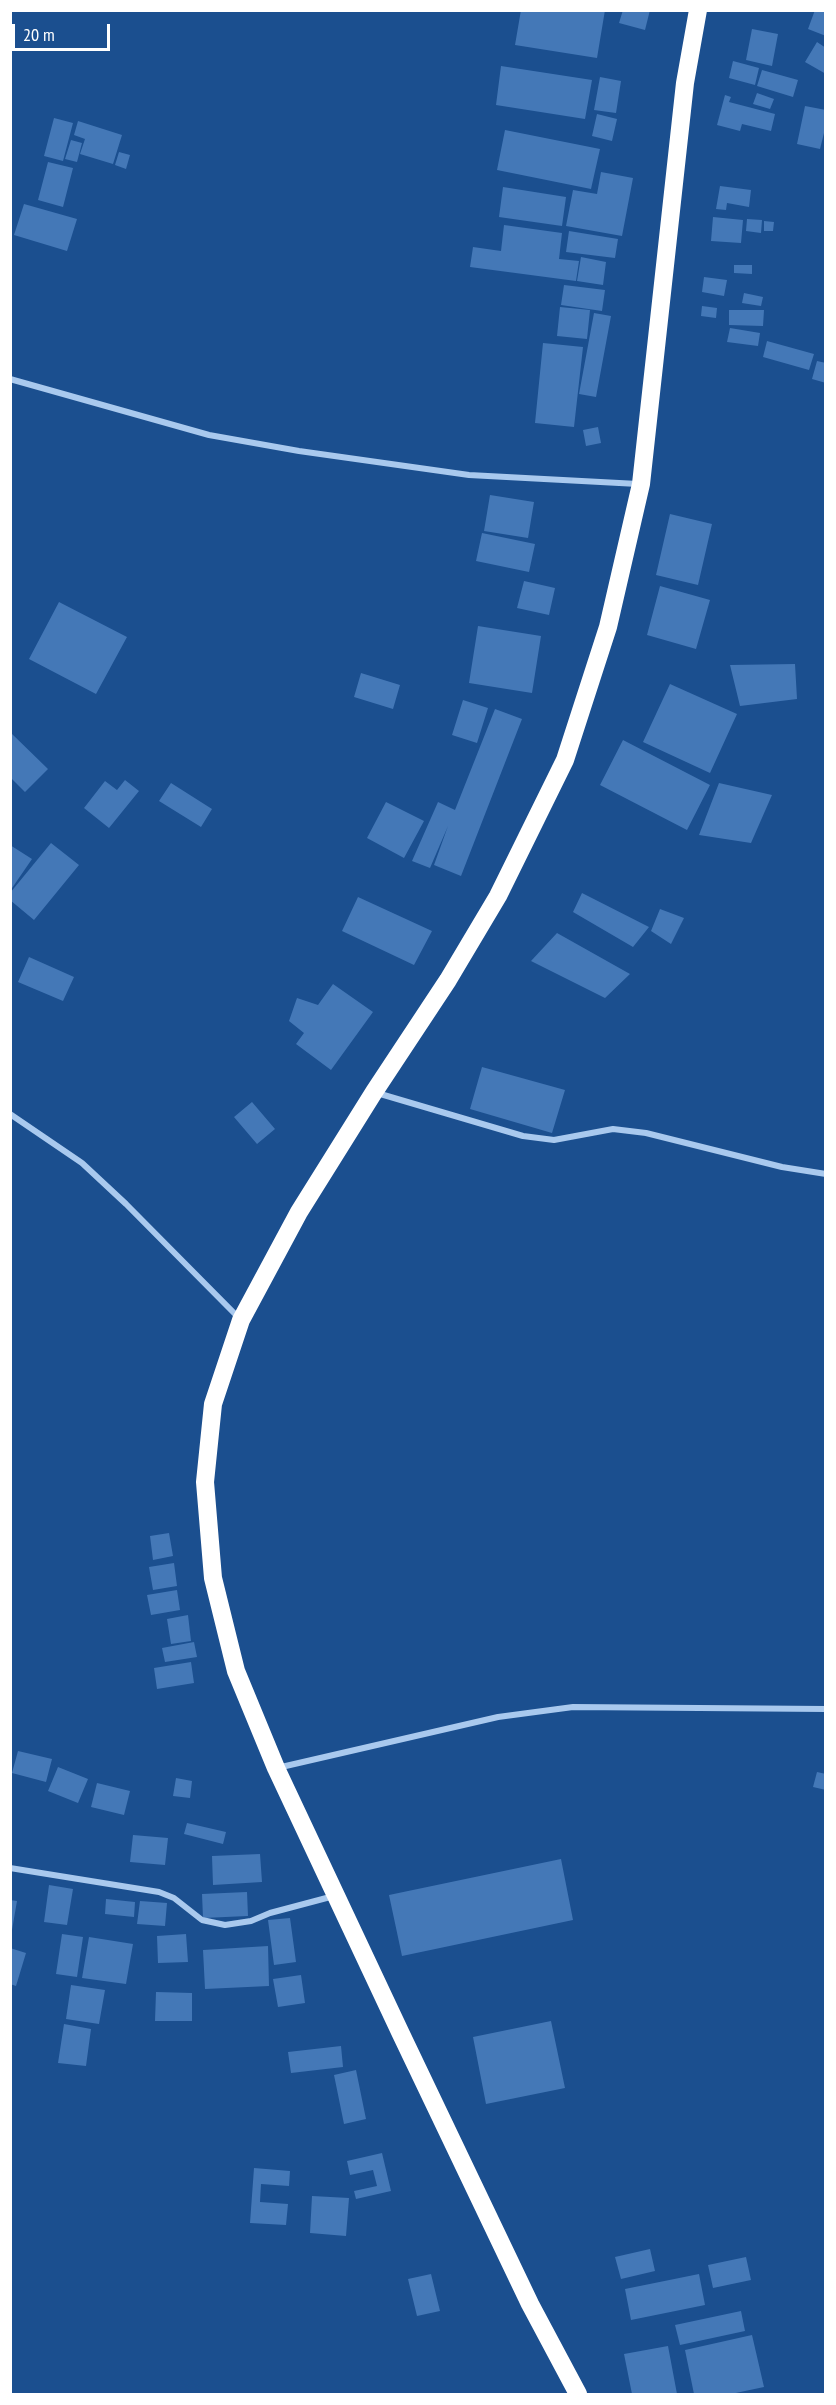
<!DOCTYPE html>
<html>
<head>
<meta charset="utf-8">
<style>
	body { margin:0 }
	#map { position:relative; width:836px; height:2405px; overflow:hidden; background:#1b4f8f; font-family:"PT Sans Narrow",sans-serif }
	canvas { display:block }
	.frame { position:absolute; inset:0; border:12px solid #fff; pointer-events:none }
	.scale { position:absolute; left:12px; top:24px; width:98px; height:27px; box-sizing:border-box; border:3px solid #fff; border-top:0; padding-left:8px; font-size:18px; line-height:21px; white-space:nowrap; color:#fff; -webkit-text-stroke:4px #1b4f8f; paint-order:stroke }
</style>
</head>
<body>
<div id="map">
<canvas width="836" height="2405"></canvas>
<div class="frame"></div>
<div class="scale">20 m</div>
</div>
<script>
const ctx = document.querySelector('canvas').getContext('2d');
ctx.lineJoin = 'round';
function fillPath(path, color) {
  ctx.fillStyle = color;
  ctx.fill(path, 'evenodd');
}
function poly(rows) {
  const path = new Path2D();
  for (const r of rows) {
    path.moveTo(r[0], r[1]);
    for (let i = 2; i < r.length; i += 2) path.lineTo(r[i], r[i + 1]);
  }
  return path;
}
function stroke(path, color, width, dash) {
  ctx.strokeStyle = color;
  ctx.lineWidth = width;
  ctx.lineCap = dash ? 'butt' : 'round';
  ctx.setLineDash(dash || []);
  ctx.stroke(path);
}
const building = poly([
	[521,10,605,10,597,58,515,45],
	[623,10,650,10,645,30,619,23],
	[815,10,826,10,826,36,808,29],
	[752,29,778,34,772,66,746,60],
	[817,42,826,48,826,74,805,62],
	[733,61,759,68,755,85,729,78],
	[501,66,592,80,585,119,496,105],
	[762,70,798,80,793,97,757,86],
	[600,77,621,81,616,113,594,110],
	[757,93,774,99,770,109,753,104],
	[725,95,731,97,729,102,775,114,771,131,742,124,740,131,717,125],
	[805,106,826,110,826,125,820,149,797,144],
	[597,114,617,119,612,141,592,136],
	[54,118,73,123,63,161,44,156],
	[78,121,122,135,113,164,80,154,85,139,74,135],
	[505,130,600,149,591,189,497,170],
	[71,140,82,143,77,162,65,159],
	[119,152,130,155,126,169,115,165],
	[48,162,73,168,63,207,38,200],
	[601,172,633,178,622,236,566,226,573,190,597,194],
	[720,186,751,190,749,207,727,203,726,210,716,209],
	[503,187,566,197,562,226,499,217],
	[24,204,77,219,67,251,14,235],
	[713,217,743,220,741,243,711,241],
	[747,219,762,220,761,233,746,231],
	[764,221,774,222,773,231,764,231],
	[504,225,562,233,559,259,579,261,576,281,470,267,473,247,501,251],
	[569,231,618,239,615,258,566,252],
	[581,257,606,262,603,285,577,281],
	[734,265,752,265,752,274,734,273],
	[704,277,727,280,724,296,702,292],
	[564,285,605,290,602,311,561,305],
	[744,293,763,297,761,306,742,303],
	[702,306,717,308,716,318,701,316],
	[560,307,590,310,587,339,557,336],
	[729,310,764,310,763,326,729,325],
	[594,313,611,316,596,397,579,394],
	[730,328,760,333,758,346,727,342],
	[767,341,814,354,809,370,763,357],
	[543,343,583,347,574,427,535,423],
	[817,361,826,363,826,383,812,379],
	[598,427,601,443,586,446,583,430],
	[490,495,534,502,528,538,484,531],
	[670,514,712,524,698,585,656,575],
	[482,533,535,544,529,572,476,561],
	[524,581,555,588,549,615,517,608],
	[660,586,710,600,696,649,647,635],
	[59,602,127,637,96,694,29,659],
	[478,626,541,636,532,693,469,683],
	[795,664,797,699,740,706,730,665],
	[361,673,400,685,393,709,354,697],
	[670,684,737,714,710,773,643,742],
	[463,700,488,708,477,743,452,735],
	[495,709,522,719,461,876,434,865,448,826,430,868,412,861,438,802,455,810],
	[10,732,48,769,25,792,10,777],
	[623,740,710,785,687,830,600,785],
	[125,780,139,791,109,828,84,808,105,781,117,790],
	[171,783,212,809,201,827,159,801],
	[719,783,772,795,751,843,699,835],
	[386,802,424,821,404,858,367,838],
	[51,843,79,865,34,920,10,900,10,893],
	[10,845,32,859,10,891],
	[582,893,649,927,633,947,573,912],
	[358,897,432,931,414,965,342,931],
	[660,909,684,918,671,944,651,931],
	[557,933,630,974,605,998,531,961],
	[29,957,74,977,63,1001,18,982],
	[333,984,373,1012,331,1070,296,1044,304,1033,289,1021,297,998,318,1005],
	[482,1067,565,1090,552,1133,470,1109],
	[252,1102,275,1129,257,1144,234,1117],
	[169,1533,173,1556,153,1560,150,1536],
	[174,1563,177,1586,153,1590,149,1567],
	[177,1590,180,1610,151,1615,147,1595],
	[188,1615,191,1641,171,1644,167,1619],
	[194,1642,197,1657,165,1662,162,1648],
	[191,1662,194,1683,157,1689,154,1668],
	[18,1751,52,1759,46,1782,12,1773],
	[58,1767,88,1779,78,1803,48,1791],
	[817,1772,826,1774,826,1790,813,1787],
	[176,1778,192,1781,190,1798,173,1796],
	[97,1783,130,1791,124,1815,91,1807],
	[187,1823,226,1832,223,1844,184,1834],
	[133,1835,168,1838,165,1865,130,1862],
	[260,1854,262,1882,213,1885,212,1856],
	[561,1859,573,1920,402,1956,389,1895],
	[49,1885,73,1889,67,1925,44,1922],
	[247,1892,248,1916,203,1918,202,1894],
	[106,1899,135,1902,134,1917,105,1914],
	[10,1900,17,1901,12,1930,10,1929],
	[140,1901,167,1903,165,1926,137,1924],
	[290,1918,296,1962,274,1965,268,1920],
	[62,1934,83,1937,77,1977,56,1974],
	[186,1934,188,1962,158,1963,157,1936],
	[89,1937,133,1944,126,1984,82,1978],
	[268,1946,269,1986,205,1989,203,1950],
	[10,1948,26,1953,16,1986,10,1984],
	[301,1975,305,2003,278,2007,273,1979],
	[71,1985,105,1990,99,2024,66,2019],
	[156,1992,192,1993,192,2021,155,2021],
	[551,2021,565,2088,486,2104,473,2037],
	[64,2024,91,2029,86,2066,58,2063],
	[341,2046,343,2067,291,2073,288,2052],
	[356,2070,366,2119,344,2124,334,2075],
	[382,2153,391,2191,356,2199,354,2191,377,2186,373,2170,350,2175,347,2161],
	[254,2168,290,2171,289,2186,261,2184,260,2202,288,2204,286,2225,250,2223],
	[312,2196,349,2198,346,2236,310,2233],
	[650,2249,655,2271,621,2279,615,2257],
	[746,2257,751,2280,713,2288,708,2265],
	[431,2274,440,2311,417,2316,408,2279],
	[699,2274,705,2305,631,2320,625,2289],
	[741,2311,745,2331,680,2345,675,2325],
	[752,2335,764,2387,731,2394,694,2394,685,2350],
	[668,2346,677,2394,632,2394,624,2354]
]);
const street = poly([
	[10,379,209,435,299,451,469,475,638,484],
	[377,1093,523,1136,554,1140,613,1129,646,1133,782,1167,826,1174],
	[10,1114,82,1163,126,1204,238,1317],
	[277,1768,498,1717,573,1707,826,1709],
	[10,1868,159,1892,174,1898,202,1920,225,1925,251,1921,270,1913,334,1896]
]);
const highway = poly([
	[578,2394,530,2304,401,2034,276,1768,236,1671,213,1578,205,1482,213,1404,241,1320,299,1212,374,1092,448,980,498,896,565,760,608,627,641,484,685,83,698,10]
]);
fillPath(building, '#4478b7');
stroke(street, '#a9c9ee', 6);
stroke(highway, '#fff', 18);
</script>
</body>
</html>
